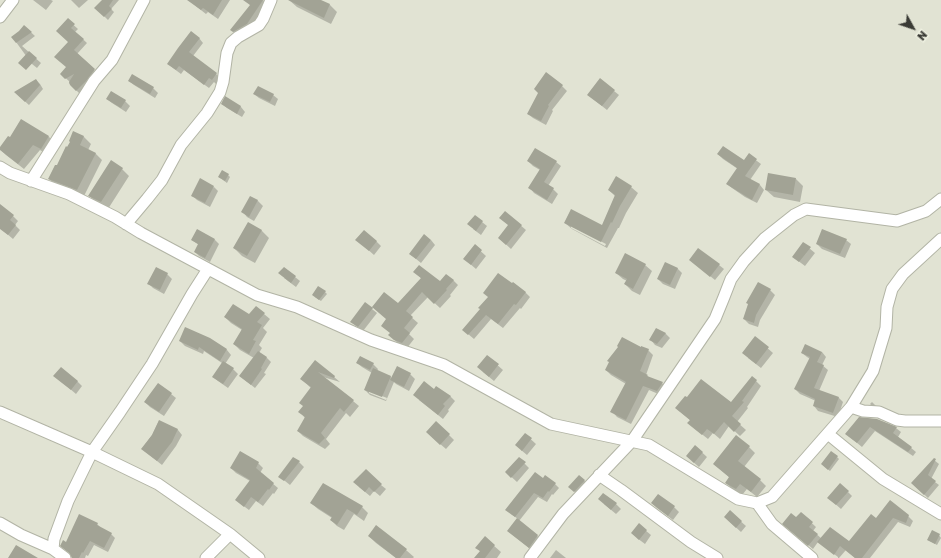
<!DOCTYPE html>
<html>
<head>
<meta charset="utf-8">
<style>
	body { margin:0 }
	#map { position:relative; width:941px; height:558px; overflow:hidden; background:#e1e3d3; font-family:"Golos Text",sans-serif }
	canvas { display:block }
	.north { position:absolute; left:893px; top:8px; width:40px; height:40px; -webkit-text-stroke:3px #eef0e0; paint-order:stroke; rotate:130deg; font-size:11px; font-weight:700; line-height:16px; text-align:center; color:#3a3b35 }
	.north::after { content:''; display:block; margin:auto; width:14px; height:18px; background:#3a3b35; clip-path:polygon(50% 0,100% 100%,50% 72%,0 100%) }
</style>
</head>
<body>
<div id="map">
<canvas width="941" height="558"></canvas>
<div class="north">N</div>
</div>
<script>
const ctx = document.querySelector('canvas').getContext('2d');
ctx.lineJoin = 'round';
function fillPath(path, color) {
  ctx.fillStyle = color;
  ctx.fill(path, 'evenodd');
}
function poly(rows) {
  const path = new Path2D();
  for (const r of rows) {
    path.moveTo(r[0], r[1]);
    for (let i = 2; i < r.length; i += 2) path.lineTo(r[i], r[i + 1]);
  }
  return path;
}
function stroke(path, color, width, dash) {
  ctx.strokeStyle = color;
  ctx.lineWidth = width;
  ctx.lineCap = dash ? 'butt' : 'round';
  ctx.setLineDash(dash || []);
  ctx.stroke(path);
}
const shadow = poly([
	[33,0,51,0,53,1,46,10],
	[71,0,88,0,79,8],
	[103,0,119,0,111,9,114,12,108,20,96,8],
	[194,0,230,0,218,19,208,12,206,14,197,7,192,2],
	[247,0,263,0,268,5,251,29,236,35,232,30,251,5],
	[289,0,319,0,330,5,337,12,331,24,297,7],
	[68,20,78,29,75,32,87,43,77,54,98,74,80,94,69,83,70,82,61,74,67,68,69,42],
	[24,26,35,36,22,46,41,63,37,68,32,64,16,42],
	[199,38,203,43,193,56,216,74,221,78,216,84,214,82,209,88,184,70,181,74,173,68,169,64],
	[132,75,153,88,158,93,155,98,134,85,129,81],
	[36,80,40,84,43,89,29,105,19,96],
	[562,86,567,91,552,110,553,111,546,125,533,118,528,114,539,93],
	[614,91,619,95,607,110,593,99],
	[254,94,273,95,278,99,275,106,259,98],
	[226,98,241,107,245,112,242,117,227,108,222,104],
	[107,99,125,101,130,106,126,112,112,103],
	[21,120,49,137,55,143,48,155,40,150,24,169,6,155,0,149,10,139],
	[74,133,84,137,91,144,88,150,95,153,102,160,84,196,56,186,49,179,72,142],
	[718,154,744,161,749,155,761,164,750,180,760,185,764,190,757,203,745,197,732,188,727,184,738,169,723,159],
	[528,161,556,162,561,166,548,186,553,189,558,194,552,204,534,193,530,188,540,170,533,166],
	[122,169,129,176,108,209,96,203,89,195],
	[228,175,230,177,227,183,219,177],
	[796,179,803,186,800,202,774,197,766,190],
	[214,187,218,191,210,207,197,200,192,195],
	[631,187,638,193,626,213,619,228,618,228,607,248,572,229,565,223,603,226,616,197,609,190],
	[571,226,606,244,605,246,571,228],
	[251,197,258,201,263,206,254,221,247,217,243,212],
	[0,210,13,216,18,221,15,225,20,230,13,239,0,228],
	[505,212,526,230,511,249,499,238,509,226],
	[482,222,487,226,481,235,473,229],
	[248,224,262,231,269,238,255,263,242,256,234,248],
	[197,230,215,240,219,244,210,262,199,256,195,252,199,245,192,240],
	[357,240,376,241,381,246,374,255],
	[431,240,435,245,421,263,410,254],
	[846,240,851,244,845,258,822,249,817,244],
	[803,243,815,253,805,266,793,257],
	[475,246,486,256,476,269,469,263],
	[690,260,719,265,724,269,715,280],
	[645,265,652,271,640,295,632,291,625,284,627,281,623,279,616,273],
	[677,268,682,273,675,289,663,284,658,279],
	[414,272,440,282,453,280,458,285,450,295,451,296,440,308,428,297,410,316,418,323,409,334,414,339,407,348,400,345,389,335,391,333,398,305,422,279],
	[167,274,172,279,164,294,153,288,149,284],
	[295,277,300,281,296,287,284,278],
	[758,283,770,290,775,295,760,320,758,327,749,324,744,319],
	[325,292,327,294,321,301,315,297],
	[525,292,530,297,521,309,520,308,503,328,491,319,474,339,468,334,481,309],
	[372,309,377,313,363,331,356,326,352,322],
	[264,314,270,319,263,328,267,332,259,345,262,348,259,353,267,358,271,362,264,373,266,374,255,388,245,380,254,358,240,350,234,344,242,330,231,323,225,317,249,316],
	[665,333,670,338,662,348,655,345,651,340],
	[756,338,773,353,761,368,748,358],
	[210,339,227,350,231,355,225,364,233,369,238,374,228,388,218,381,213,377,222,363,204,351,203,354,185,346,180,341],
	[641,349,648,350,653,355,646,375,650,378,662,383,667,388,663,396,649,390,631,424,617,417,612,411,626,384,611,375,606,370],
	[822,352,826,357,822,365,828,370,819,391,839,398,843,402,838,417,818,411,814,406,816,401,800,394,795,389,810,359,807,357,802,353],
	[487,356,503,370,494,381,483,372],
	[315,361,340,382,323,377,353,401,359,406,350,417,346,413,326,439,330,444,325,449,303,436,298,431,305,418,300,412,304,406,311,388,301,379],
	[357,363,373,364,378,369,377,371,390,376,392,379,410,374,415,379,409,391,396,384,394,382,386,401,370,395,365,390,372,373,362,367],
	[369,391,387,398,386,400,369,393],
	[55,376,77,381,82,386,76,394],
	[756,381,761,386,747,407,748,408,737,422,746,430,740,436,729,426,720,439,713,433,708,439,694,428,691,421,676,408,731,404],
	[171,394,176,398,164,416,150,407,145,402],
	[450,396,455,401,448,410,449,411,443,419,419,400],
	[872,402,876,406,880,409,875,409,870,404],
	[877,420,896,428,901,432,898,437,916,452,913,456,875,431,862,447,851,438],
	[159,421,178,430,182,435,176,446,162,465,142,449,152,435],
	[436,422,454,440,446,449,432,437],
	[525,434,536,444,527,455,521,450],
	[695,446,707,457,699,467,692,461],
	[749,447,755,453,744,467,760,480,766,486,757,497,747,489,742,495,732,489,726,483,730,478,714,464],
	[837,457,839,459,830,471,824,466],
	[519,458,529,468,517,482,506,472],
	[934,460,939,464,931,479,939,485,928,498,916,487],
	[299,462,304,467,290,485,280,477],
	[258,463,263,468,260,473,278,488,274,494,273,493,263,506,256,501,249,510,241,504,250,481,236,473,231,468],
	[579,476,589,485,579,496,570,487],
	[543,479,555,484,559,488,553,495,552,494,547,502,538,497,519,521,542,540,534,552,508,531,518,519,511,514],
	[381,485,386,489,380,496,374,491,370,496,359,487],
	[848,492,852,496,841,509,833,502],
	[658,495,674,507,679,512,673,520,657,508,652,503],
	[311,503,362,507,368,513,364,521,354,514,344,530,337,526,331,520,332,518,318,509],
	[604,504,616,504,621,509,616,514],
	[730,512,746,526,741,532,730,522],
	[801,513,816,527,813,531,822,539,849,543,876,519,908,516,913,521,910,527,898,522,870,558,855,558,846,550,839,558,838,558,838,557,818,542,813,549,788,528],
	[97,524,101,528,111,534,115,538,108,552,94,545,88,556,86,555,85,558,73,558,67,543],
	[639,525,651,535,645,544,637,538],
	[376,526,406,550,414,557,413,558,396,558,376,543,369,536],
	[939,535,941,538,937,545,928,540],
	[485,538,501,552,497,558,475,558,481,552,477,548],
	[556,550,566,558,550,558]
]);
const building = poly([
	[102,0,113,0,109,6,112,9,104,17,94,8],
	[187,0,222,0,213,15,203,8,201,10],
	[243,0,263,0,247,24,233,32,230,30,250,5],
	[288,0,321,0,330,4,324,18],
	[68,18,75,24,71,28,84,39,74,50,95,69,87,80,76,91,70,85,69,82,74,74,65,79,60,74,66,67,54,57,68,42,56,31],
	[24,25,32,32,16,43,11,37,19,31],
	[191,31,200,38,189,52,217,73,212,80,209,78,204,85,179,66,176,70,167,64,178,48],
	[29,51,37,58,26,70,18,63],
	[546,72,563,85,548,105,549,106,541,121,527,114,538,93,534,89],
	[132,74,154,87,150,94,128,81],
	[600,78,615,90,602,106,587,95],
	[36,79,40,85,25,102,14,92],
	[258,86,274,94,270,102,253,94],
	[111,91,126,100,121,108,106,99],
	[225,96,241,106,237,114,221,104],
	[21,119,49,136,41,149,33,145,18,164,0,150,0,147,8,136,10,137],
	[73,131,84,136,80,145,96,153,77,190,48,179,55,165,57,165,66,146,67,147,70,142,69,141],
	[723,146,744,160,749,153,757,159,745,176,760,184,752,200,726,184,737,168,717,154],
	[535,148,557,161,544,182,554,188,547,200,528,188,540,169,527,161],
	[111,160,123,168,101,202,88,196],
	[222,170,229,174,225,181,218,177],
	[768,173,796,178,793,195,765,190],
	[616,176,632,186,620,206,612,223,611,222,601,242,564,223,571,209,602,225,615,195,608,190],
	[200,178,214,186,205,203,191,196],
	[250,196,258,200,249,217,241,212],
	[0,204,14,215,10,220,16,225,8,235,0,229],
	[505,211,522,225,506,245,498,238,508,225,499,218],
	[475,215,483,221,476,231,467,224],
	[248,222,262,230,247,256,233,248],
	[197,229,215,239,205,258,194,252,198,244,191,240],
	[822,229,847,239,840,254,816,244],
	[364,230,377,241,369,251,355,240],
	[424,234,431,240,416,259,409,254],
	[803,242,811,247,799,262,792,257],
	[475,244,482,250,471,265,463,259],
	[698,248,720,264,710,277,689,260],
	[625,253,646,264,633,289,624,284,627,279,615,273],
	[665,262,678,268,670,285,657,279],
	[419,265,440,281,446,274,454,280,446,289,447,290,434,304,422,292,406,311,413,317,404,328,410,333,402,343,394,340,388,335,390,333,381,326,386,319,372,307,384,292,398,303,421,278,413,272],
	[156,267,168,273,160,290,147,284],
	[284,267,296,276,291,283,278,273],
	[498,273,512,283,513,282,526,292,516,305,514,304,498,324,486,315,468,335,462,330,480,309,478,308,488,297,483,293],
	[758,282,771,289,756,315,754,323,743,319,748,304,746,303],
	[318,286,326,291,319,300,312,295],
	[365,302,373,308,358,327,350,322],
	[233,304,249,314,256,306,265,313,257,322,262,325,253,340,256,341,249,354,233,344,242,329,224,317],
	[185,327,210,338,227,349,220,361,199,347,198,350,179,341],
	[656,328,666,333,657,344,649,340],
	[755,336,769,347,756,364,742,353],
	[622,337,641,347,641,346,649,349,640,371,648,375,647,376,663,382,657,391,643,386,626,420,610,412,626,382,605,370,609,362,607,361,618,347,617,346],
	[805,344,822,352,817,362,824,365,814,388,839,397,833,413,813,406,815,399,794,389,810,357,801,353],
	[258,351,267,357,261,368,262,369,251,385,239,376],
	[487,355,499,364,489,377,477,367],
	[360,356,374,363,370,370,356,363],
	[315,360,335,376,334,378,318,372,354,400,344,412,340,408,321,433,325,438,319,444,297,431,305,417,298,412,303,406,299,403,311,387,300,379],
	[223,361,234,368,223,384,212,377],
	[397,366,411,373,404,387,390,380],
	[61,367,78,381,71,390,53,376],
	[373,368,391,376,382,397,364,390],
	[752,376,757,380,742,401,744,402,732,416,741,424,734,432,724,422,714,434,707,429,702,435,687,423,690,420,675,408,685,396,687,397,701,379,731,402],
	[424,381,434,389,436,386,451,396,443,404,445,406,438,415,413,395],
	[158,383,172,393,159,412,144,402],
	[859,417,877,419,897,427,893,433,912,447,908,452,870,427,857,443,845,434],
	[159,420,178,429,172,442,157,461,141,449,152,435],
	[436,421,450,434,440,445,426,432],
	[525,433,532,438,522,451,515,445],
	[736,435,750,446,738,461,761,479,751,492,740,484,736,489,725,483,729,477,713,464],
	[695,445,703,452,694,463,686,456],
	[240,451,259,462,256,468,274,483,269,490,268,489,258,502,251,497,244,507,235,500,250,480,230,468],
	[831,451,838,456,828,470,821,464],
	[293,457,300,461,284,481,278,477],
	[519,457,526,462,511,478,505,472],
	[934,458,936,459,928,475,936,481,924,495,911,483],
	[366,469,382,484,374,492,369,487,365,492,353,482],
	[535,472,543,478,545,475,556,483,549,492,548,491,543,498,534,493,515,517,505,510],
	[579,475,585,480,574,492,568,487],
	[323,483,363,506,357,515,347,509,337,525,330,520,332,517,310,503],
	[840,483,849,491,836,505,827,498],
	[603,493,617,503,611,510,598,499],
	[658,494,675,506,668,516,651,503],
	[890,500,909,515,906,523,893,518,862,558,855,558,840,546,834,555,817,542,830,527,849,541,871,514,876,518],
	[730,510,742,521,736,528,724,517],
	[801,512,813,522,809,527,818,534,808,546,782,524,791,513,796,517],
	[79,514,98,523,97,525,112,533,104,548,90,541,83,553,82,552,79,558,72,558,69,553,60,546,63,540,66,542],
	[517,518,538,535,529,548,507,531],
	[639,523,647,530,639,540,631,533],
	[376,525,407,549,400,558,396,558,368,536],
	[932,530,940,534,935,544,927,540],
	[485,536,495,545,485,558,474,558,480,551,475,548],
	[16,545,38,558,8,558]
]);
const minor = poly([
	[0,17,13,0],
	[0,167,10,173,69,194,115,217,141,233,257,295,297,307,371,340,444,365,551,424,649,445,738,499,757,503,772,497,851,407,873,371,886,328,887,307,892,289,903,274,941,239],
	[31,181,94,81,112,60,144,0],
	[126,224,147,199,162,180,181,145,207,113,220,92,223,82,227,53,231,43,238,37,259,25,263,19,271,0],
	[851,407,863,411,879,412,897,420,905,421,941,421],
	[0,412,92,452,158,484,230,534,259,558],
	[828,434,883,479,941,514],
	[599,475,621,490,691,542,717,558],
	[757,503,772,524,812,558],
	[0,523,21,535,53,549],
	[65,558,53,549,54,539,68,501,92,452,120,412,152,364,192,294,208,269],
	[206,558,230,534],
	[530,558,563,514,632,441,715,319,724,297,731,279,744,261,765,238,794,215,806,209,897,221,926,211,941,199]
]);
fillPath(shadow, '#0003');
fillPath(building, '#a2a395');
stroke(minor, '#b2b4a5', 13);
stroke(minor, '#fff', 11);
</script>
</body>
</html>
